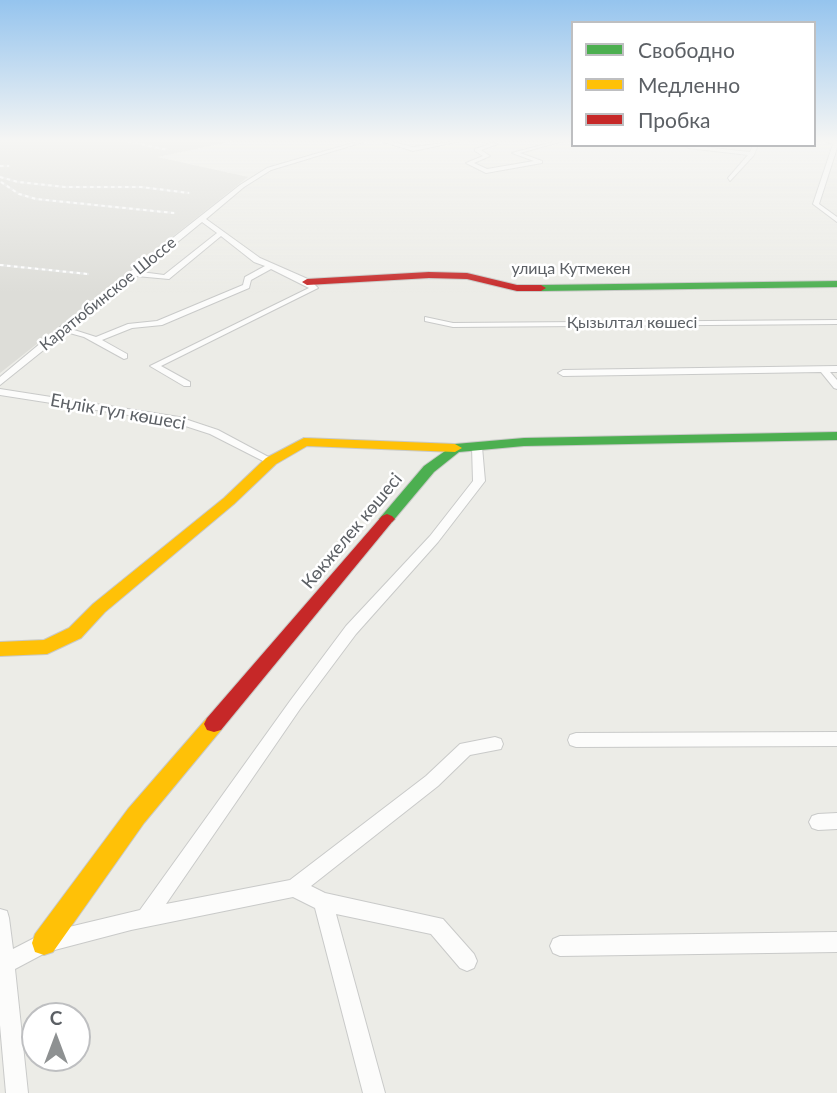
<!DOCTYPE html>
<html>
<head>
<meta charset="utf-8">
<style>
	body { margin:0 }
	#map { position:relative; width:837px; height:1093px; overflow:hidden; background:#ecece7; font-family:Lato,sans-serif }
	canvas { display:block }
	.legend { position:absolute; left:571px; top:21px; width:245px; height:126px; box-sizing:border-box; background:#fff; border:2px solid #bebfc1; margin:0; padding:9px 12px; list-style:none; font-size:21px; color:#5c6065 }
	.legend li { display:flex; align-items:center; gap:14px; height:35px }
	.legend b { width:35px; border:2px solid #bebfc1 }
	.north { position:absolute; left:21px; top:1002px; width:70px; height:70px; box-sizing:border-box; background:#fff; border:2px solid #bebfc1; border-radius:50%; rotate:0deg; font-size:19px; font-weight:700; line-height:28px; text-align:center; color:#5c6065 }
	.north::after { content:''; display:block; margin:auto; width:24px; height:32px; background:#8e9192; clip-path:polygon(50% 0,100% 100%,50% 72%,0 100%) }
</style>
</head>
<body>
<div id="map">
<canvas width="837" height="1093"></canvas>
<ul class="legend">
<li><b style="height:9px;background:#4caf50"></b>Свободно</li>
<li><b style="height:9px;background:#ffc107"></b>Медленно</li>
<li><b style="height:9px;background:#c62828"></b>Пробка</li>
</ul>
<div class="north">С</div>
</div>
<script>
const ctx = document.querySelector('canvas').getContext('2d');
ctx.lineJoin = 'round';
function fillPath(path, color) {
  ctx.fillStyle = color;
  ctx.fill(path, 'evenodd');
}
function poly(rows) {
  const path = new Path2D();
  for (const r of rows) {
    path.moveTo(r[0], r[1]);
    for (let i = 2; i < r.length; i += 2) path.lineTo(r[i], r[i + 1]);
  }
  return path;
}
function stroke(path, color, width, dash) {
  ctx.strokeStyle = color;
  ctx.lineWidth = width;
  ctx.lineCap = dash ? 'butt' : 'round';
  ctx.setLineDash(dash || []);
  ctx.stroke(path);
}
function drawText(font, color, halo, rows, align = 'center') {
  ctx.font = font + ' Lato,sans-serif';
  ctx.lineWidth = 5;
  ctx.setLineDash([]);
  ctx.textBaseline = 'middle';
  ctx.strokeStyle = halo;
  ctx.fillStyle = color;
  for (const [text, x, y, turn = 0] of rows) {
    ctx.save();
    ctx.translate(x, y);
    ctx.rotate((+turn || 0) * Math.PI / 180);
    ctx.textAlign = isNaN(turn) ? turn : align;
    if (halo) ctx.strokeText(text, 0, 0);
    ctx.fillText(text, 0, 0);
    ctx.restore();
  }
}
const industrial = poly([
	[0,140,238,140,158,157,248,177,0,373]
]);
const street = poly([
	[363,140,370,140,271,170,244,187,206,219,260,258,310,280,318,288,161,366,190,382,190,386,184,386,150,366,309,288,271,269,251,280,249,288,162,325,132,328,102,340,127,354,127,358,124,359,84,337,66,332,0,385,0,377,60,327,240,185,267,168,363,140],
	[202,222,217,233,164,275,141,272,202,222],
	[221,236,254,262,265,266,245,277,243,285,157,321,128,324,96,337,71,329,136,276,169,279,221,236],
	[377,140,384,140,413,147,466,140,413,151,377,140],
	[478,140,498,144,481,150,490,156,474,163,487,169,534,161,512,153,560,140,567,140,520,153,542,161,542,163,486,173,466,163,483,156,475,151,475,149,490,144,478,140],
	[820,140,837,142,837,148,819,204,837,217,837,222,813,204,833,144,820,140],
	[686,145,750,152,753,145,758,145,754,155,730,181,728,178,748,155,688,148,686,145],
	[425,317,453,323,837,320,837,324,453,327,425,321,425,317],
	[837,366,837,372,830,372,837,380,837,389,834,388,821,372,563,376,558,373,563,370,837,366],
	[0,389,179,417,218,430,276,461,271,464,267,463,210,434,173,422,0,395,0,389],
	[477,444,482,447,485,481,438,542,356,634,300,709,166,904,290,880,426,776,460,744,495,737,501,739,503,744,501,749,470,755,438,786,311,886,325,893,443,919,474,954,477,961,474,968,467,971,460,968,431,934,336,914,385,1093,363,1093,315,908,293,897,131,930,47,952,15,969,28,1093,6,1093,0,1025,0,909,7,911,9,918,13,949,44,933,140,910,290,701,346,626,430,536,473,481,472,447,477,444],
	[837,732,837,746,576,747,570,745,568,740,570,735,576,733,837,732],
	[837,813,837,829,818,830,812,828,809,822,812,816,818,814,837,813],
	[837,932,837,952,560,956,553,953,550,946,553,939,560,936,837,932]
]);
const fast = poly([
	[837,281,837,287,541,291,536,288,541,285,837,281],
	[837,432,837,440,524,446,459,452,434,472,392,522,382,522,379,519,424,466,455,444,524,438,837,432]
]);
const slow = poly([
	[304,438,455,444,462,448,455,452,307,446,276,464,234,504,105,612,81,638,47,654,0,656,0,642,44,640,69,628,93,604,224,498,266,458,304,438],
	[214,716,221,718,224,724,221,730,144,823,53,952,44,955,35,952,32,943,35,934,128,809,207,718,214,716]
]);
const jam = poly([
	[429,272,467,273,517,285,541,285,546,288,541,291,517,291,467,279,429,278,307,285,302,282,307,279,429,272],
	[387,514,392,516,395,519,392,522,221,730,214,732,207,730,204,724,207,718,382,516,387,514]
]);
const rail = poly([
	[121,140,168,150],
	[0,166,9,166],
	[0,177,18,182,65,187,141,187,189,193],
	[1,182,19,194,36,199,174,213],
	[0,265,88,274]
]);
const farStreetnames = [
	["улица Кутмекен",571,269],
	["Каратюбинское Шоссе",108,294,-39],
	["Қызылтал көшесі",632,323]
];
const streetNames = [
	["Еңлік гүл көшесі",118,412,10],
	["Көкжелек көшесі",352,531,-50]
];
fillPath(industrial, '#ddddd8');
stroke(street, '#c9cac9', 2);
stroke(fast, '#c8c9c7', 2);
stroke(slow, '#c8c9c7', 2);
stroke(jam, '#c8c9c7', 2);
fillPath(street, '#fcfcfb');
fillPath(fast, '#4caf50');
fillPath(slow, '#ffc107');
fillPath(jam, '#c62828');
stroke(rail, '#e3e4e3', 2.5);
stroke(rail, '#fff', 2, [3.5]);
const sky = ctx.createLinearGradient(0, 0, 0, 293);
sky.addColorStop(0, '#95c4ee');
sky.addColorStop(0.48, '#f6f6f4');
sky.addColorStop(1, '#f6f6f400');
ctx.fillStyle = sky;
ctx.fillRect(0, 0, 837, 293);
drawText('16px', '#5c6065', '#fff', farStreetnames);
drawText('18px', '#5c6065', '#fff', streetNames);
</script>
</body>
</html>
